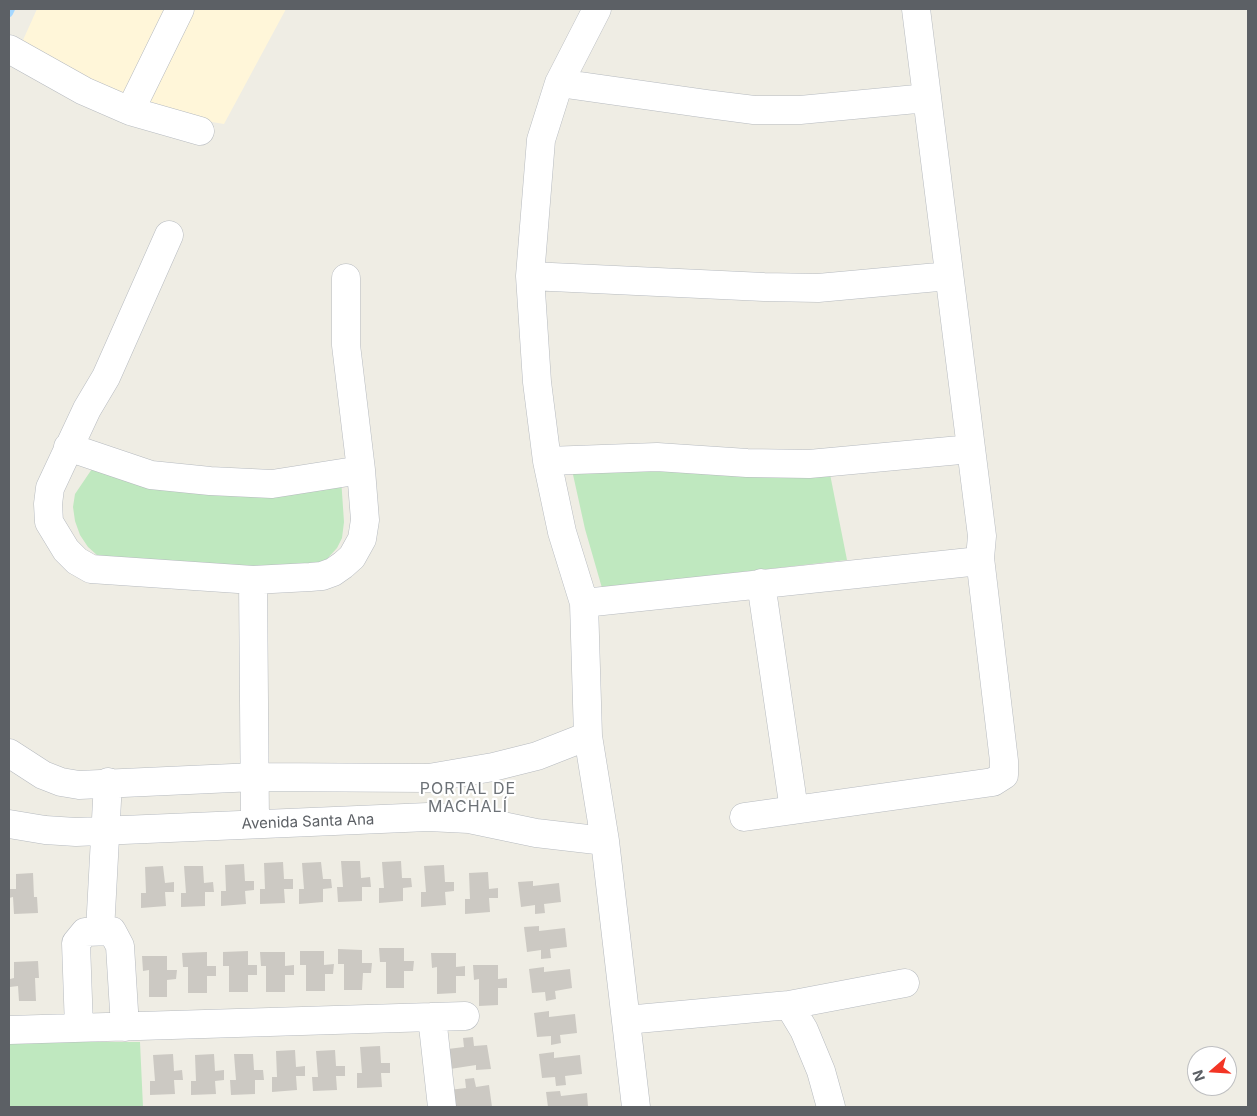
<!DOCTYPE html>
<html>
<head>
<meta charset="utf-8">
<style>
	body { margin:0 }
	#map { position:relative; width:1257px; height:1116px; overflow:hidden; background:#efede4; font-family:Inter,sans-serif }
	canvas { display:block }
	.frame { position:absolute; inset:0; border:10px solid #5c6065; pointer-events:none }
	.north { position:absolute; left:1187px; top:1046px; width:50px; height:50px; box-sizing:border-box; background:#fff; border:1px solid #bebfc1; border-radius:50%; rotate:251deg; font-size:14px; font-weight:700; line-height:20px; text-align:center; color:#5c6065 }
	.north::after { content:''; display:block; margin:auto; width:18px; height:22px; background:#f33525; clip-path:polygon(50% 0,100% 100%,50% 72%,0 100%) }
</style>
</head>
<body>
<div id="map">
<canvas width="1257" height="1116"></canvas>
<div class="frame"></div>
<div class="north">N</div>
</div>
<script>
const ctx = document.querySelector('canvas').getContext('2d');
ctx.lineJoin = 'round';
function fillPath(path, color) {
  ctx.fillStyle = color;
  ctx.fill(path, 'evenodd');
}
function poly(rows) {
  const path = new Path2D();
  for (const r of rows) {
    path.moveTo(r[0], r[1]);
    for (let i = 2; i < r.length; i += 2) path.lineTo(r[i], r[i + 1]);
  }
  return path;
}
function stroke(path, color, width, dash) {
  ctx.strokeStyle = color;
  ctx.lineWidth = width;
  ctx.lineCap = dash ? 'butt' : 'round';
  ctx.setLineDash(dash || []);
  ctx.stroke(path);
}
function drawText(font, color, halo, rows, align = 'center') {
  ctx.font = font + ' Inter,sans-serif';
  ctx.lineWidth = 4.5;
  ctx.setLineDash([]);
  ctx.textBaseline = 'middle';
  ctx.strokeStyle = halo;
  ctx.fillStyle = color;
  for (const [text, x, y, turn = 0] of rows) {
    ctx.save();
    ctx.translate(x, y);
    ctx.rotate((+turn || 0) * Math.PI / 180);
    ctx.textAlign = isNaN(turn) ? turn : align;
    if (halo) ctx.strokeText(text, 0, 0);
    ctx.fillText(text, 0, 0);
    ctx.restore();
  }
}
const commercial = poly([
	[37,9,286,9,224,124,182,117,129,104,19,49]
]);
const green = poly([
	[96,463,341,478,344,522,342,538,337,548,326,560,297,570,98,556,88,547,80,535,75,521,73,507,75,494],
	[829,469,847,560,602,588,585,529,572,470],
	[9,1042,140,1042,143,1107,9,1107]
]);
const stream = poly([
	[9,13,11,9]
]);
const building = poly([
	[341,861,360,861,361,878,370,877,371,887,362,887,362,901,338,902,337,887,343,887],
	[401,861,402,878,411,878,412,887,403,888,403,901,379,903,379,888,384,888,382,862],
	[283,862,284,879,293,879,293,889,284,889,285,903,260,904,260,889,265,889,264,863],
	[321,862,323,879,331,879,332,888,323,889,323,902,299,904,299,889,304,889,302,863],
	[244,864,245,881,254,881,254,890,245,891,246,904,221,906,221,891,226,891,225,865],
	[444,865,445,882,454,882,454,891,445,892,446,905,421,907,421,892,426,892,424,866],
	[163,866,165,883,174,882,174,892,165,892,166,906,141,908,141,893,146,893,145,867],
	[184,866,203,866,204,883,213,882,214,892,205,892,205,906,181,907,181,893,186,893],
	[488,872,489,889,498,888,498,898,489,898,490,912,465,914,465,899,470,899,469,873],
	[33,873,34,897,37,897,38,913,14,914,13,897,9,898,9,889,16,889,16,874],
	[533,881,533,886,559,883,561,902,544,904,545,913,535,914,535,905,521,907,518,882],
	[539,926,539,931,565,928,567,947,550,949,551,958,541,959,541,950,527,952,524,927],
	[379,948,404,948,404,961,414,961,413,971,404,971,404,988,386,988,386,962,380,962],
	[338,949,362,950,362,963,372,963,371,973,363,973,362,990,344,990,344,964,338,964],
	[248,951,248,965,257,965,257,975,248,975,248,992,229,992,229,966,223,966,223,952],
	[300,951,324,951,324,965,334,964,333,974,325,974,325,991,306,991,306,965,300,965],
	[207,952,207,966,216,966,216,976,207,976,207,993,188,993,188,967,183,967,182,953],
	[260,952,285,952,285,966,294,965,294,975,285,975,285,992,266,992,266,966,261,966],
	[431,953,456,953,456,967,465,966,465,976,456,976,456,993,437,994,437,967,432,968],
	[142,956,167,956,167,970,177,970,176,979,167,980,167,997,149,997,149,970,143,971],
	[38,961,39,978,35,978,36,1001,19,1001,18,986,10,987,10,979,14,978,14,962],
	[473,965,498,965,498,979,507,978,507,988,498,988,498,1005,479,1006,479,979,474,980],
	[544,967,544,972,570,969,572,988,555,991,556,999,546,1001,545,992,532,993,529,969],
	[549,1011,549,1017,575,1014,577,1033,560,1035,561,1043,551,1045,551,1036,537,1037,534,1013],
	[473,1037,474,1046,487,1045,491,1069,476,1070,476,1065,450,1069,448,1049,464,1047,463,1038],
	[380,1046,381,1063,390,1063,390,1073,381,1073,382,1087,357,1088,357,1073,362,1073,360,1047],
	[295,1050,296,1067,305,1066,305,1076,296,1076,297,1090,272,1092,272,1077,277,1077,276,1051],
	[335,1050,336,1066,345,1066,345,1076,336,1076,337,1090,313,1091,312,1077,318,1077,316,1051],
	[554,1052,554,1058,580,1055,582,1074,565,1076,566,1085,556,1086,555,1077,542,1078,539,1054],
	[173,1054,174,1071,182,1070,183,1080,174,1080,175,1094,150,1095,150,1081,155,1081,153,1055],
	[214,1054,215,1071,224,1070,224,1080,215,1081,216,1094,191,1095,191,1081,196,1081,195,1055],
	[234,1054,253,1054,254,1070,263,1070,264,1080,255,1080,255,1094,231,1095,230,1080,236,1080],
	[474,1078,476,1087,489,1085,492,1107,477,1107,477,1106,451,1107,449,1090,466,1088,465,1079],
	[560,1091,561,1096,587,1093,588,1107,548,1107,546,1092]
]);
const minor = poly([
	[597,9,559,83,541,140,530,276,537,382,547,461,562,532,584,603,588,736,605,841,636,1107],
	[9,49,84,91,130,111,200,131],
	[559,83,707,104,754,110,800,110,927,98],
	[130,111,180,9],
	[169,235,106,377,87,409,50,488,48,504,49,522,66,550,77,561,91,569,253,580,310,577,322,576,333,572,343,565,352,557,362,539,365,520,361,470,346,345,346,278],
	[530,276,764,287,818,288,949,276],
	[68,447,151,475,210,481,272,484,361,470],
	[547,461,657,457,747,463,809,464,971,449],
	[253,580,255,824],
	[761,583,794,810],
	[584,603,970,562,980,558,982,536,916,9],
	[9,753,43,775,61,782,79,785,255,777,429,778,493,767,537,756,588,736],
	[744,817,993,782,1004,775,1004,761,980,558],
	[9,824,45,830,76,832,428,817,469,819,536,833,605,841],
	[100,931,108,782],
	[789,1005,804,1030,821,1071,831,1107],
	[432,1017,442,1107],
	[626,1020,789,1005,905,983],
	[79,1028,76,943,85,932,112,931,120,946,125,1027],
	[9,1030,465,1016]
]);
const streetNames = [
	["Avenida Santa Ana",308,822,-2]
];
const neighbourhoodNames = [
	["PORTAL DE",468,789],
	["MACHALÍ",468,807]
];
fillPath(commercial, '#fff6d9');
fillPath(green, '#bfe8bf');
stroke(stream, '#a4d7ff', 8);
fillPath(building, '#ccc9c3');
stroke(minor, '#b6babf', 29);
stroke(minor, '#fff', 28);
drawText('15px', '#5c6065', '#fff', streetNames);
ctx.letterSpacing = '1px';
drawText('16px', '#6d7277', '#fff', neighbourhoodNames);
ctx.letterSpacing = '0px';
</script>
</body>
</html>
